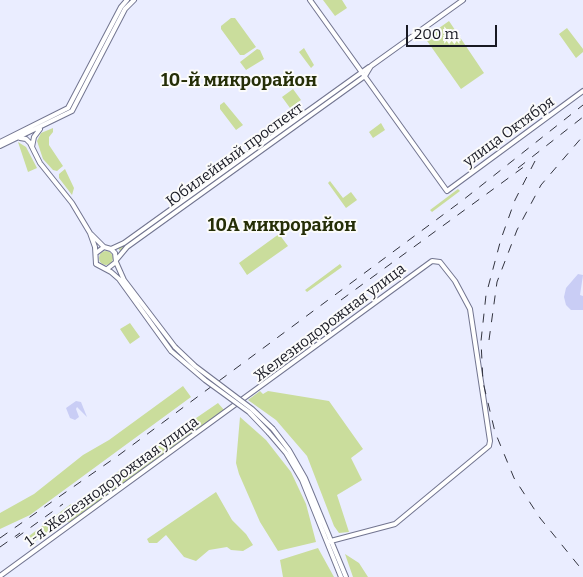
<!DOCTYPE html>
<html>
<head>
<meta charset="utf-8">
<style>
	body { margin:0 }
	#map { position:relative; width:583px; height:577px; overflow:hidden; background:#eaedff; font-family:Bitter,serif }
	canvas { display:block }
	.scale { position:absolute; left:406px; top:25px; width:91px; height:22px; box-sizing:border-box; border:2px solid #181923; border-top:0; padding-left:6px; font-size:15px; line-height:18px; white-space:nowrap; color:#181923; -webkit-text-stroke:4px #fbfbfb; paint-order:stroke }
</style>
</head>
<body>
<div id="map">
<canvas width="583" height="577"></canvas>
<div class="scale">200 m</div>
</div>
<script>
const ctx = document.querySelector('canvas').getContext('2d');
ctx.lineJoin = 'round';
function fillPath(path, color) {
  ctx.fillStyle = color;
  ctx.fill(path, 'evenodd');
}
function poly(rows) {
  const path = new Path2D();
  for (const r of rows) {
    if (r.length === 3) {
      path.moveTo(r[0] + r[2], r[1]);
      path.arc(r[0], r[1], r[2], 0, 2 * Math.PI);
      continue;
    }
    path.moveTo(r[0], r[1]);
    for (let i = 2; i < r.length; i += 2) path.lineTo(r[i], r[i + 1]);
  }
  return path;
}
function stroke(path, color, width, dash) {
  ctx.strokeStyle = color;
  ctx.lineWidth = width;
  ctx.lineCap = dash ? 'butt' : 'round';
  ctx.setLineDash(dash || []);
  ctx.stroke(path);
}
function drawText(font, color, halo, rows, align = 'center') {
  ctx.font = font + ' Bitter,serif';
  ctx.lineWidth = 4;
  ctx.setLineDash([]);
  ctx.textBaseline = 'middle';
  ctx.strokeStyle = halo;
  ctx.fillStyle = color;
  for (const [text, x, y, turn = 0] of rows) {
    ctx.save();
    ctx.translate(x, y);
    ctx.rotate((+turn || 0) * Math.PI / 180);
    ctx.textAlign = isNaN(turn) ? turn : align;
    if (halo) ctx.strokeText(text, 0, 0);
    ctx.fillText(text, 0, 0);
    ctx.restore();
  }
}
const green = poly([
	[323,0,342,0,347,8,335,16],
	[231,18,235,18,256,47,244,55,240,55,221,29,221,26],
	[449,21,484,73,461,89,425,38],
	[567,28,583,49,583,52,576,58,559,34],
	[304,48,314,65,311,68,299,52],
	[257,49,260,50,264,59,246,70,240,62],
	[293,89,301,100,290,108,282,97],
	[224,102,243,125,236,130,220,109,220,105],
	[381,123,385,130,373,138,369,132],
	[53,128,53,132,49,137,49,145,63,166,57,171,53,170,43,159,37,141,41,133],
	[18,142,26,147,37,168,28,172],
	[65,169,74,188,72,195,59,178,59,174],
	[330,181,343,198,351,192,357,200,346,208,328,183],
	[458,189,460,191,432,212,430,210],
	[184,202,184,203,120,251,118,248],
	[279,234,288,246,247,275,239,263],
	[106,258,7],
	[340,264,342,267,307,292,305,290],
	[130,323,140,337,130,344,120,329],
	[183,386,191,397,30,515,0,529,0,513,34,494,83,455,109,440],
	[260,391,263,394,268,391,329,401,363,449,351,458,362,480,337,495,349,532,339,533,334,526,307,456,276,420,248,400],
	[218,403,224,410,72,522,64,522,56,526,34,542,29,536,71,504,83,506,89,503,116,473],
	[240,417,266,440,291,472,306,504,316,542,278,551,260,522,239,474,236,463],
	[216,492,232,520,246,534,253,545,243,551,231,550,227,547,209,550,196,561,184,557,166,535,157,543,149,543,147,539],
	[318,548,334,577,283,577,280,560],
	[345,554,359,563,368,577,353,577]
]);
const water = poly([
	[578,274,583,275,580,295,583,296,583,310,571,310,566,305,564,297,566,288],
	[76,401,81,402,87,417,77,407,76,409,79,417,75,420,70,418,66,408]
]);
const secondary = poly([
	[310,0,447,191,583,91],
	[20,138,26,139,30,143,40,163,72,203,90,233,95,247,96,264,111,272,119,279,171,351],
	[0,142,68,108,121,7,127,0],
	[0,146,72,111,125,9,134,0],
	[32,147,34,137,40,129],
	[91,234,104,247],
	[111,249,124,243,369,67],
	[96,253,104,247,111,249,115,253,116,262,107,269],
	[117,259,127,247,365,76,371,66,463,0],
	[116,262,124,280,175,347],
	[273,429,289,450,305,478,346,577],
	[269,433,286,453,302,480,341,577],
	[0,576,432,261,440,262,455,281,470,309,490,441,489,446,395,524,327,542]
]);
const rail = poly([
	[535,161,515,200,501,239,486,295,481,341,483,382,495,432,514,478,540,518,583,571],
	[518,168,583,117],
	[341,300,525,166],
	[489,340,497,282,517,230,541,185,583,136],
	[0,538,119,455,463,200,583,105],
	[16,538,63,504],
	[0,547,20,533]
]);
const secondaryBridge = poly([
	[175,347,195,366,252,409,273,429],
	[171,351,205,380,249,412,269,433]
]);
const streetNames = [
	["улица Октября",509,132,-36],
	["Юбилейный проспект",235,155,-36],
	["Железнодорожная улица",330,323,-37],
	["1-я Железнодорожная улица",112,482,-36]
];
const quarterNames = [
	["10-й микрорайон",239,81],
	["10А микрорайон",282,226]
];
fillPath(green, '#cadd9c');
fillPath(water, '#c9cdf5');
stroke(secondary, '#727590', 6);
stroke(secondary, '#fff', 4);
stroke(rail, '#32333e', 1, [9, 9]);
stroke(secondaryBridge, '#727590', 6, []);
stroke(secondaryBridge, '#fff', 4);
drawText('15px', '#181923', '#fbfbfb', streetNames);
drawText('bold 18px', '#252e07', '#fbfbfb', quarterNames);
</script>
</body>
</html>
